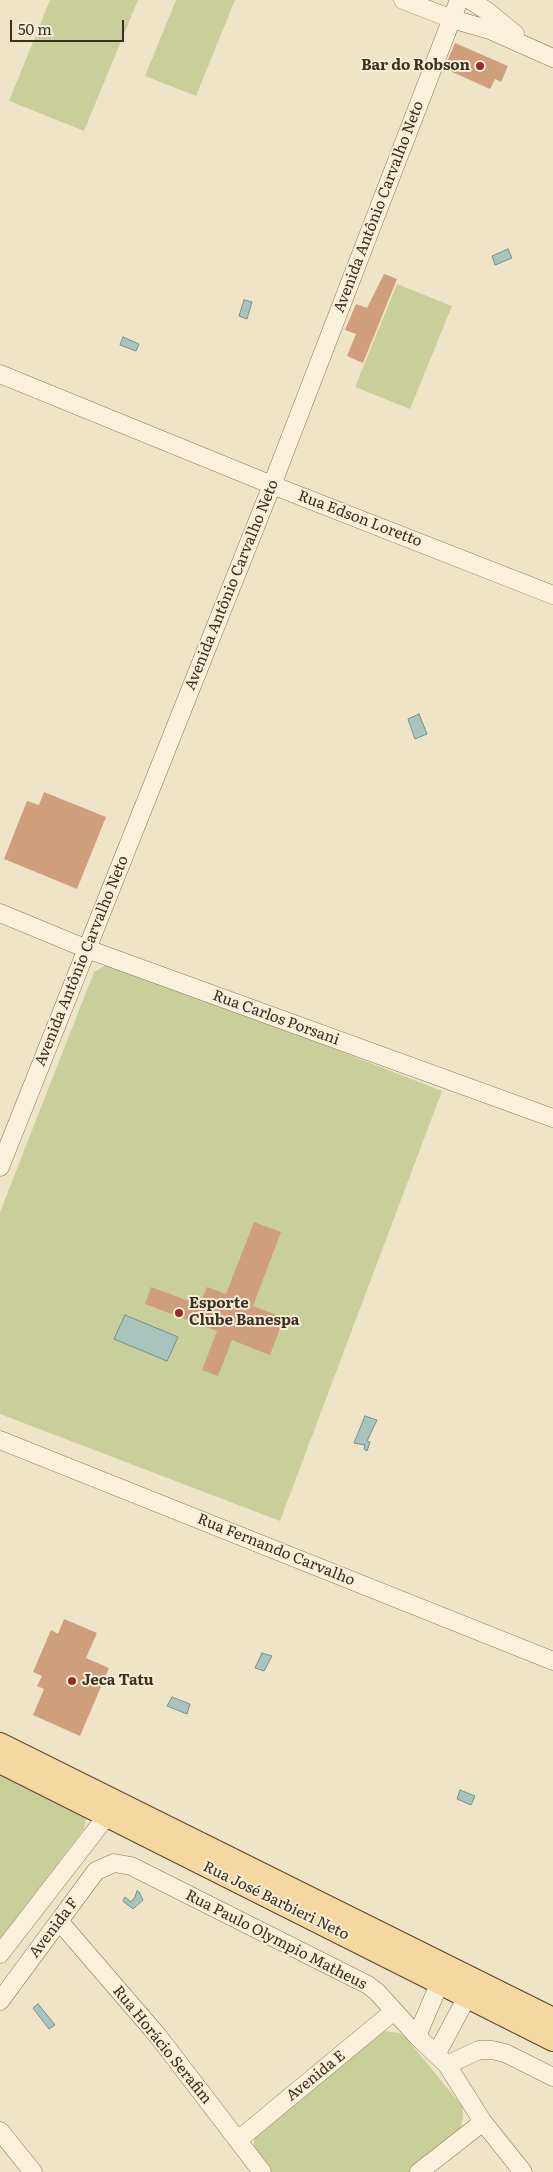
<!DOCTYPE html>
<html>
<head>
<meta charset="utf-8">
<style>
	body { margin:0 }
	#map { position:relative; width:553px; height:2172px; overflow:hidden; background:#f0e4c8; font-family:Literata,serif }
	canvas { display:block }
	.scale { position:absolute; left:10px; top:20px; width:114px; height:22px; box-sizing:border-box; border:2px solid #3d2e20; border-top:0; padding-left:6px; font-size:15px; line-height:18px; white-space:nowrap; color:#3d2e20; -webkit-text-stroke:4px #f7eed8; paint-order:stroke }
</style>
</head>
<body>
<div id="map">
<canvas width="553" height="2172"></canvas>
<div class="scale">50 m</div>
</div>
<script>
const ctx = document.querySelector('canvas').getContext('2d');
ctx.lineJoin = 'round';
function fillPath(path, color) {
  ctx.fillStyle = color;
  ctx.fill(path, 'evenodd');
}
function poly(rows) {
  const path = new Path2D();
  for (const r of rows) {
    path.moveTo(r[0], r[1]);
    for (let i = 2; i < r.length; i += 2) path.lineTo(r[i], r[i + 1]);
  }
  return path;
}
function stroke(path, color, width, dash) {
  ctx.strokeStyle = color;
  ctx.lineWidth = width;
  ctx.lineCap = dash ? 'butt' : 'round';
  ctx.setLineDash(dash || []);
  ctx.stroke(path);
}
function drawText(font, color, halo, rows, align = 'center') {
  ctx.font = font + ' Literata,serif';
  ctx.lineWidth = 4;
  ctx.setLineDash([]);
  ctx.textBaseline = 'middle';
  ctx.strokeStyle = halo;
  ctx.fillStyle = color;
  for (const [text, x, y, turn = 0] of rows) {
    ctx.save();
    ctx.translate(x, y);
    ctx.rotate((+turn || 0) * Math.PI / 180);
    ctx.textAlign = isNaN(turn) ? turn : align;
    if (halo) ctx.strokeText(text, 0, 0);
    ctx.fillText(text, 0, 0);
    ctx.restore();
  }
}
const green = poly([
	[50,0,138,0,84,131,9,101],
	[176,0,235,0,196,96,145,76],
	[397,284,452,306,410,409,355,387],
	[112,962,442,1091,280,1521,0,1414,0,1212,94,972],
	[0,1769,78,1810,86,1818,84,1829,0,1939],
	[384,2031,400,2033,407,2039,462,2106,463,2116,461,2127,452,2140,410,2172,266,2172,253,2150,255,2133]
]);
const water = poly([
	[508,249,512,258,495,265,492,256,508,249],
	[244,300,252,302,247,319,239,316,244,300],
	[123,337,139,344,136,351,120,345,123,337],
	[419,714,427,734,415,739,408,719,419,714],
	[125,1315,178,1337,167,1361,114,1339,125,1315],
	[365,1416,377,1420,367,1441,370,1442,367,1451,364,1449,365,1445,354,1443,365,1416],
	[262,1653,272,1656,264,1671,255,1668,262,1653],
	[172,1697,190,1704,187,1714,167,1706,172,1697],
	[460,1790,475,1796,471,1805,457,1799,460,1790],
	[137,1891,139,1892,143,1900,133,1909,123,1901,125,1897,131,1902,135,1897,137,1891],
	[38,2004,55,2025,49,2029,33,2008,38,2004]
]);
const building = poly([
	[455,43,508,66,501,82,495,79,490,89,450,71,452,67,446,64],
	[384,274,397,279,363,363,347,356,356,334,345,330,356,304,367,308],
	[44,792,106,817,77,889,4,859,27,801,39,805],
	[254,1222,281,1232,253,1306,284,1318,270,1355,232,1340,218,1376,202,1370,217,1331,145,1304,151,1287,200,1305,207,1287,226,1294],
	[64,1619,97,1633,86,1658,109,1668,80,1736,33,1715,44,1689,37,1686,42,1676,33,1672,51,1630,58,1634]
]);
const minor = poly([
	[403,0,452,19,490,30,553,58],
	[470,0,487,11,515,34],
	[0,374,272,485,553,595],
	[0,913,87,949,553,1118],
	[0,1167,272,485,459,0],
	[0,1440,553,1661],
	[59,1921,158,2036,262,2172],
	[0,1954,106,1817],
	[0,2001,96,1871,114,1863,131,1866,368,1985,377,1992,417,2036,447,2065,479,2050,492,2050,505,2053,553,2077],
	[417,2036,440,1982],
	[437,2053,467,1997],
	[447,2065,483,2122,523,2172],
	[0,2131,33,2172],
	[238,2140,394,2011],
	[419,2172,483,2122]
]);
const major = poly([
	[0,1744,553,2019],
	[0,1762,553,2040]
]);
const markers = [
	[480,66,5,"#9e2a2b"],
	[179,1313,5,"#9e2a2b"],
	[72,1681,5,"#9e2a2b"]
];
const poiNames = [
	["Bar do Robson",470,66,"right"],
	["Esporte",189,1304],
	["Clube Banespa",189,1321],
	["Jeca Tatu",82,1681]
];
const streetNames = [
	["Avenida Antônio Carvalho Neto",379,207,-69],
	["Rua Edson Loretto",360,519,21],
	["Avenida Antônio Carvalho Neto",232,585,-68],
	["Avenida Antônio Carvalho Neto",82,961,-68],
	["Rua Carlos Porsani",276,1018,20],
	["Rua Fernando Carvalho",276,1550,22],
	["Rua José Barbieri Neto",276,1901,26],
	["Avenida F",54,1928,-53],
	["Rua Paulo Olympio Matheus",276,1940,27],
	["Rua Horácio Serafim",162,2045,51],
	["Avenida E",316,2076,-39]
];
fillPath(green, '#c9cf9b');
fillPath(water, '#a9c4bc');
stroke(water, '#6f938a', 1);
fillPath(building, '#cf9f7d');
stroke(minor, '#8d765c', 19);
stroke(major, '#5b4430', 24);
stroke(minor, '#faf1dc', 18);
stroke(major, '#f3d9a0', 22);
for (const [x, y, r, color] of markers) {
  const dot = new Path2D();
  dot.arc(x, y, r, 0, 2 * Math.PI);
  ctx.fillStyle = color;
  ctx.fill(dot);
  stroke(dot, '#f7eed8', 2);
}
drawText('bold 15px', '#3d2e20', '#f7eed8', poiNames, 'left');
drawText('15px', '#3d2e20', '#f7eed8', streetNames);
</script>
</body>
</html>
